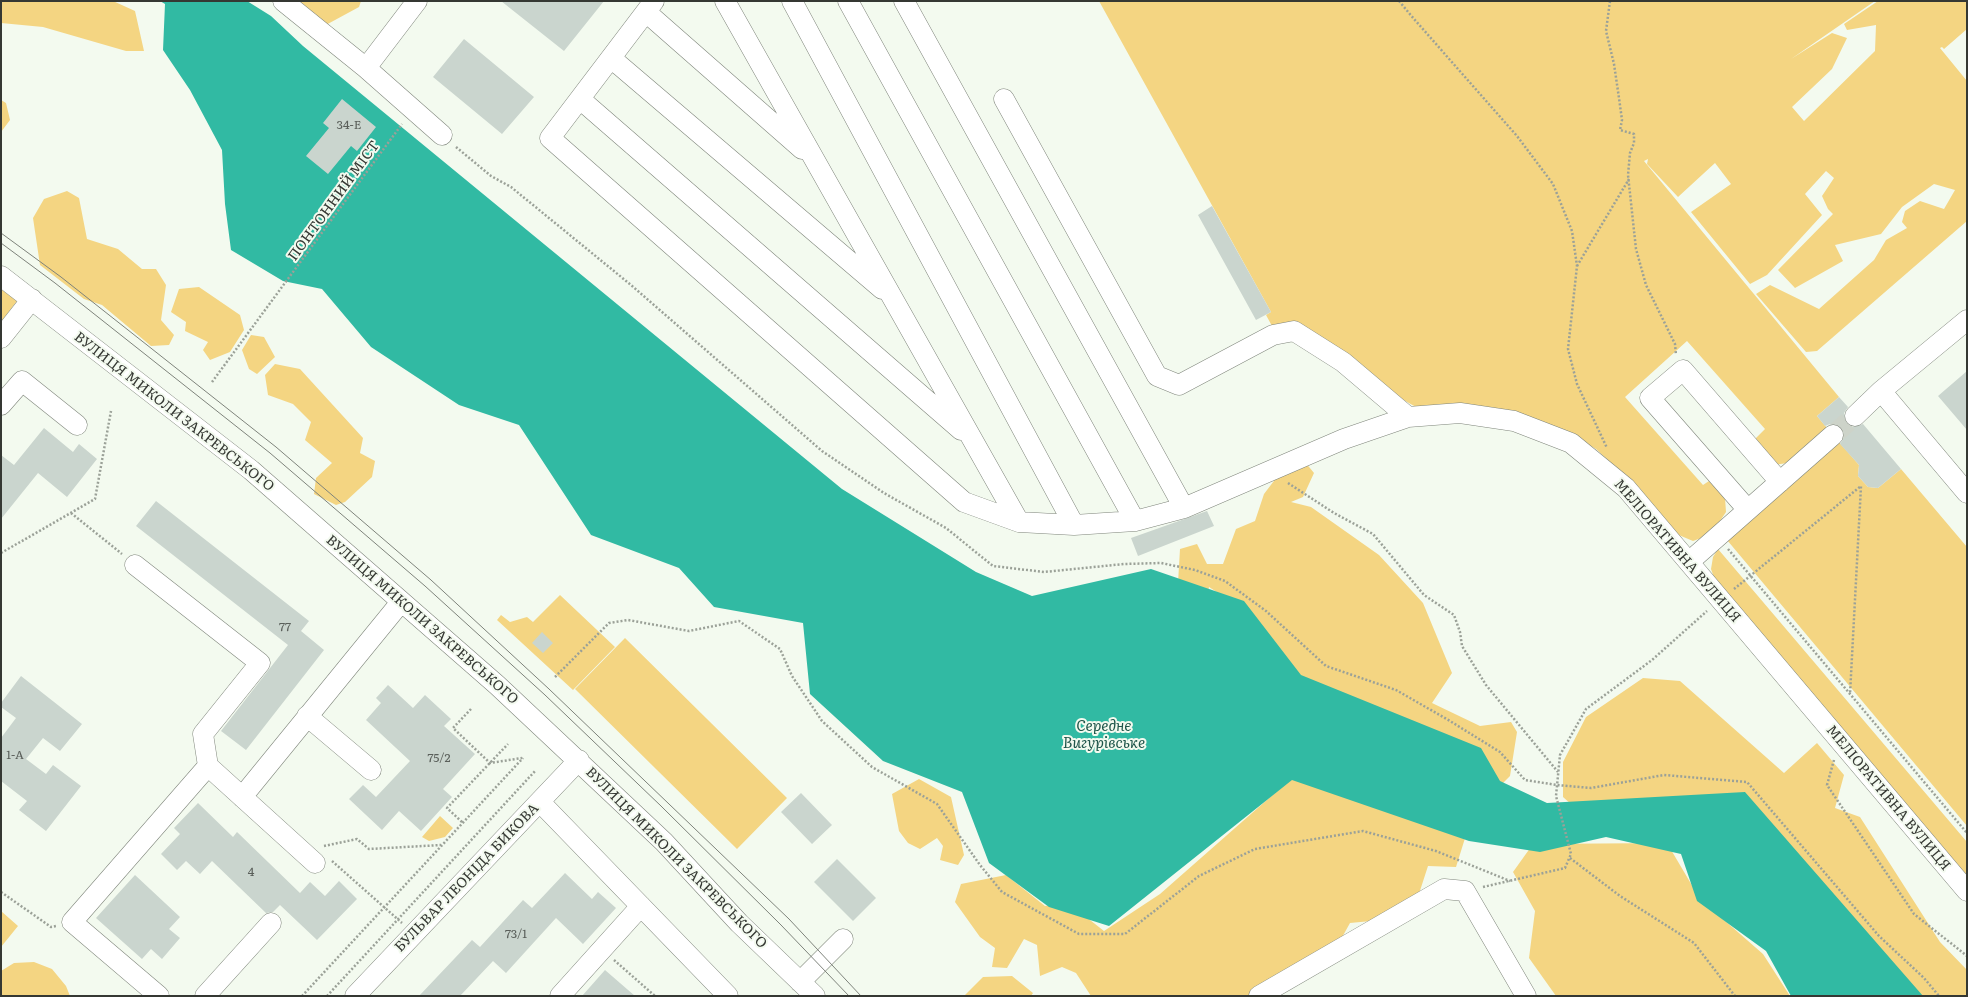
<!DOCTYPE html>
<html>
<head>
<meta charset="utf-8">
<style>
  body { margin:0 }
  #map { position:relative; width:1968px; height:997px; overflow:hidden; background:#f3faef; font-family:Literata,serif }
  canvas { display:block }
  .frame { position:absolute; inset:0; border:2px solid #353833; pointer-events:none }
</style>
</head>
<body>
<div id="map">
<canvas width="1968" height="997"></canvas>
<div class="frame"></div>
</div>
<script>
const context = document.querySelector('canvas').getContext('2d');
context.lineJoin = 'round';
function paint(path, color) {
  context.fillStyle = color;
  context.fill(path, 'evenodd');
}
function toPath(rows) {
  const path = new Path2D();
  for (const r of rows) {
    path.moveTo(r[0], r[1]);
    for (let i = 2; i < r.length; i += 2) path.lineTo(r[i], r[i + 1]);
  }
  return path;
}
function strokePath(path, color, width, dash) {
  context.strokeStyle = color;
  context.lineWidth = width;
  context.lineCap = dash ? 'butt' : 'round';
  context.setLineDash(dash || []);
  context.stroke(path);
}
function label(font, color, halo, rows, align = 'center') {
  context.font = font + ' Literata,serif';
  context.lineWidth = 4;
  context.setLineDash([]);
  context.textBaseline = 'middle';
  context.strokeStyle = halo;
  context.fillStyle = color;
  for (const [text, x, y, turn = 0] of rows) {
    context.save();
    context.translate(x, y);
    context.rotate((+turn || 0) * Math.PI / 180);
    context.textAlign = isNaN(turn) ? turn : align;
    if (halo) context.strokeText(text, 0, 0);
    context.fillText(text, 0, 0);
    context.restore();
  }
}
paint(toPath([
  [1,1,113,1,135,11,144,51,126,51,43,27,1,23],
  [298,1,361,1,359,7,324,26],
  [1099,1,1875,1,1791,59,1832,33,1847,38,1832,69,1792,107,1804,121,1875,51,1876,25,1847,30,1844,24,1878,1,1967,1,1967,29,1944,49,1942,47,1940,48,1967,81,1967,221,1817,351,1806,352,1756,294,1770,285,1819,309,1874,260,1886,240,1907,228,1902,222,1905,211,1920,201,1944,209,1955,190,1934,184,1902,207,1881,234,1835,245,1843,261,1795,288,1778,270,1833,214,1828,209,1822,196,1834,178,1826,171,1805,194,1822,215,1767,275,1750,284,1691,212,1731,184,1715,163,1678,197,1647,164,1648,159,1644,161,1839,397,1817,416,1827,428,1787,463,1774,465,1752,442,1765,429,1687,341,1625,397,1703,485,1709,481,1725,498,1726,512,1718,524,1704,537,1693,541,1674,533,1631,482,1596,449,1572,435,1416,407,1272,326,1266,315,1271,312],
  [1,100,6,103,10,120,1,132],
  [67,191,79,198,87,239,118,249,142,269,156,269,166,285,161,320,174,335,169,345,151,346,102,305,84,299,40,265,33,218,44,199],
  [199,287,240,315,244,330,230,352,210,360,203,350,208,342,185,331,186,322,171,312,179,289],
  [1,289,17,301,1,322],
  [251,335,264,337,275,357,257,374,249,369,242,350],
  [275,364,300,369,363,438,360,453,375,461,372,477,345,502,336,505,314,494,316,478,332,463,305,440,311,422,293,404,268,395,265,375],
  [1839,442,1859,465,1858,476,1868,487,1878,488,1901,469,1967,547,1967,826,1727,540],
  [1305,462,1314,473,1303,497,1291,502,1311,507,1379,555,1423,603,1452,673,1432,703,1480,726,1511,722,1517,732,1510,776,1497,789,1338,722,1229,600,1209,587,1205,609,1177,600,1180,549,1197,544,1207,564,1223,564,1236,529,1255,521,1264,494,1283,469],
  [1718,549,1967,842,1967,882,1715,580,1711,569,1713,557],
  [560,595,615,647,573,690,497,620,501,615,510,622,527,617,533,622],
  [625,638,787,798,737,849,575,689],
  [1643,678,1680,681,1784,773,1817,743,1844,775,1835,808,1860,817,1940,942,1967,970,1967,996,1895,996,1811,895,1572,805,1563,797,1563,762,1586,717],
  [1293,777,1466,835,1456,867,1428,866,1416,903,1392,919,1350,923,1335,950,1251,996,1091,996,1076,973,1062,967,1040,976,1037,945,1024,939,1007,968,992,967,995,948,980,937,955,902,961,884,1006,875,1045,906,1067,902,1104,931,1160,894],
  [919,779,951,797,964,855,958,865,940,860,943,846,937,838,920,849,908,843,899,831,892,794],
  [440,816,453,828,445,837,429,841,422,837],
  [1667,843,1700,899,1763,954,1790,996,1556,996,1529,958,1535,911,1513,872,1533,844],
  [1,911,18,926,1,947],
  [34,962,52,969,66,986,70,996,1,996,1,971,14,963],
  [1012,976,1033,993,1031,996,964,996,983,977]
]), '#f4d582');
paint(toPath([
  [160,1,247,1,271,16,303,46,842,489,976,572,1032,596,1151,569,1244,601,1301,675,1481,748,1500,781,1547,803,1745,792,1923,996,1791,996,1766,951,1697,901,1681,854,1606,837,1540,852,1469,841,1292,780,1109,926,1049,907,989,863,962,792,883,761,810,694,803,623,714,607,679,568,591,535,519,425,459,405,371,347,322,289,283,281,231,250,225,204,222,150,190,90,163,50,165,4]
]), '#31baa3');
paint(toPath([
  [501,1,604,1,564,51],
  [464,39,534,97,502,134,433,77],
  [342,99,376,127,357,151,351,146,328,174,306,156,329,128,323,123],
  [1212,206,1271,312,1256,320,1198,215],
  [1967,371,1967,430,1938,396],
  [1839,397,1848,407,1844,413,1846,424,1852,427,1863,424,1901,469,1878,488,1868,487,1858,476,1859,465,1840,444,1844,438,1842,428,1836,424,1830,424,1825,426,1817,416],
  [44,428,73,452,79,444,97,459,67,497,38,473,1,519,1,455,14,465],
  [156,501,309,621,301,631,324,650,246,750,221,731,288,645,136,526],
  [1207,511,1214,526,1138,556,1131,538],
  [542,632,553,643,543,653,532,643],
  [21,676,82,724,60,751,43,738,26,759,46,774,53,765,81,786,46,831,19,810,27,801,1,781,1,738,16,718,1,707,1,703],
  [388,685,413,708,425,695,451,719,444,726,475,754,443,789,452,797,421,831,399,811,382,830,349,799,363,785,376,797,410,761,366,720,381,703,376,698],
  [801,793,832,825,812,844,781,812],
  [198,803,233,837,237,832,300,893,310,882,325,896,339,881,357,899,317,940,280,905,273,912,266,913,212,861,200,874,186,861,177,870,161,854,180,834,174,828],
  [837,859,876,898,853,921,814,882],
  [565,873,592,899,598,892,616,908,583,944,556,918,506,973,493,961,460,996,419,996,472,940,480,947,523,900,532,908],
  [135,875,180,917,169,929,180,938,162,959,151,949,142,959,96,918],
  [605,970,635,996,582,996]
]), '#cad5ce');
strokePath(toPath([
  [1833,435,1855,416]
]), '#cdd3c9', 20, [20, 10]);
const minor = toPath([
  [283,1,366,68,442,135],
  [654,1,550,138,964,502,1019,522,1074,525,1135,521,1184,508,1344,439,1408,417,1460,413,1514,421,1571,443,1626,488,1967,891],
  [725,1,1019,522],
  [792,1,1074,525],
  [848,1,1135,521],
  [904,1,1184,508],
  [646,12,802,149],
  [611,58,882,289],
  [366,68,417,1],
  [580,99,961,430],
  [1004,99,1157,376,1179,385,1273,335,1294,331,1343,362,1408,417],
  [1,276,251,470,497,685,664,842,739,923,815,996],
  [1,338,32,299],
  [1881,391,1967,320],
  [1,405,22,381,77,425],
  [1855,416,1881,391,1967,493],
  [1748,510,1650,398,1683,370,1780,482],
  [1690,561,1833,435],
  [135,565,260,663,203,734,208,766,315,863],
  [307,716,371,770],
  [242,797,401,602],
  [540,802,728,996],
  [800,982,843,939],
  [159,996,72,922,208,766],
  [205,996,271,923],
  [355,996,579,760],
  [560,996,641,906],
  [1259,996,1444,889,1465,891,1526,996]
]);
strokePath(minor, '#7f857b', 21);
strokePath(toPath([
  [1399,1,1414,19,1517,136,1553,184,1572,231,1577,266,1568,349,1577,384,1607,448],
  [1610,1,1606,31,1614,64,1619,98,1622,120,1620,130,1634,134,1634,143,1630,153,1628,175,1636,249,1646,285,1675,344,1676,355],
  [456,147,491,176,511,187,631,285,822,451,884,493,946,528,993,566,1044,572,1124,564,1161,563,1195,570,1225,581,1266,611,1326,666,1396,690,1450,721,1500,752,1525,780,1557,785,1591,788,1664,775,1747,782,1879,936,1924,978,1939,996],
  [1577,266,1629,179],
  [212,382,402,124],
  [1288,483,1334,513,1373,534,1424,595,1454,615,1460,632,1462,646,1486,685,1558,772],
  [71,513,122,554],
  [1728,549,1967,833],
  [1,553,95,499,111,411],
  [1734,589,1861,486,1850,694],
  [555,677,609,623,628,620,689,631,739,621,780,649,792,676,822,721,872,767,937,804,980,865,1002,892,1079,934,1125,934,1199,876,1255,849,1363,831,1436,851,1510,881],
  [471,709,453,728,490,763,522,758],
  [1834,760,1827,785,1914,914,1967,956],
  [462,822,447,808,508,744],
  [324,846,357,839,369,849,441,845],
  [1570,858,1620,896,1694,943,1735,996],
  [332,861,402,923],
  [1483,887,1565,868,1571,854,1556,796,1560,755,1586,709,1652,660,1707,611],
  [1,892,51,927,56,926],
  [614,960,655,996],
  [302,996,523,758],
  [327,996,536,770]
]), '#9ba198', 2.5, [2, 2]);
strokePath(minor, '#fff', 20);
strokePath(toPath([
  [1,233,61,277,276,447,431,580,549,689,789,919,861,996],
  [1,243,55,283,270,453,425,586,545,695,661,806,781,925,849,996]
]), '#7e837b', 1);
label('12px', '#5a5f5a', null, [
  ["34-Е",349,125],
  ["77",285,627],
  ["1-А",15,755],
  ["75/2",439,758],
  ["4",251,872],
  ["73/1",516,934]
]);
label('14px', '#353833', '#f3faef', [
  ["ПОНТОННИЙ МІСТ",334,201,-54],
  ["ВУЛИЦЯ МИКОЛИ ЗАКРЕВСЬКОГО",174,412,38],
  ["МЕЛІОРАТИВНА ВУЛИЦЯ",1677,551,49],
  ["ВУЛИЦЯ МИКОЛИ ЗАКРЕВСЬКОГО",422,620,41],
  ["МЕЛІОРАТИВНА ВУЛИЦЯ",1888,798,50],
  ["ВУЛИЦЯ МИКОЛИ ЗАКРЕВСЬКОГО",676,858,45],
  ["БУЛЬВАР ЛЕОНІДА БИКОВА",467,878,-46]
]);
label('italic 15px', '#1e554a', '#f3faef', [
  ["Середнє",1104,727],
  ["Вигурівське",1104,744]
]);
</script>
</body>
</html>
